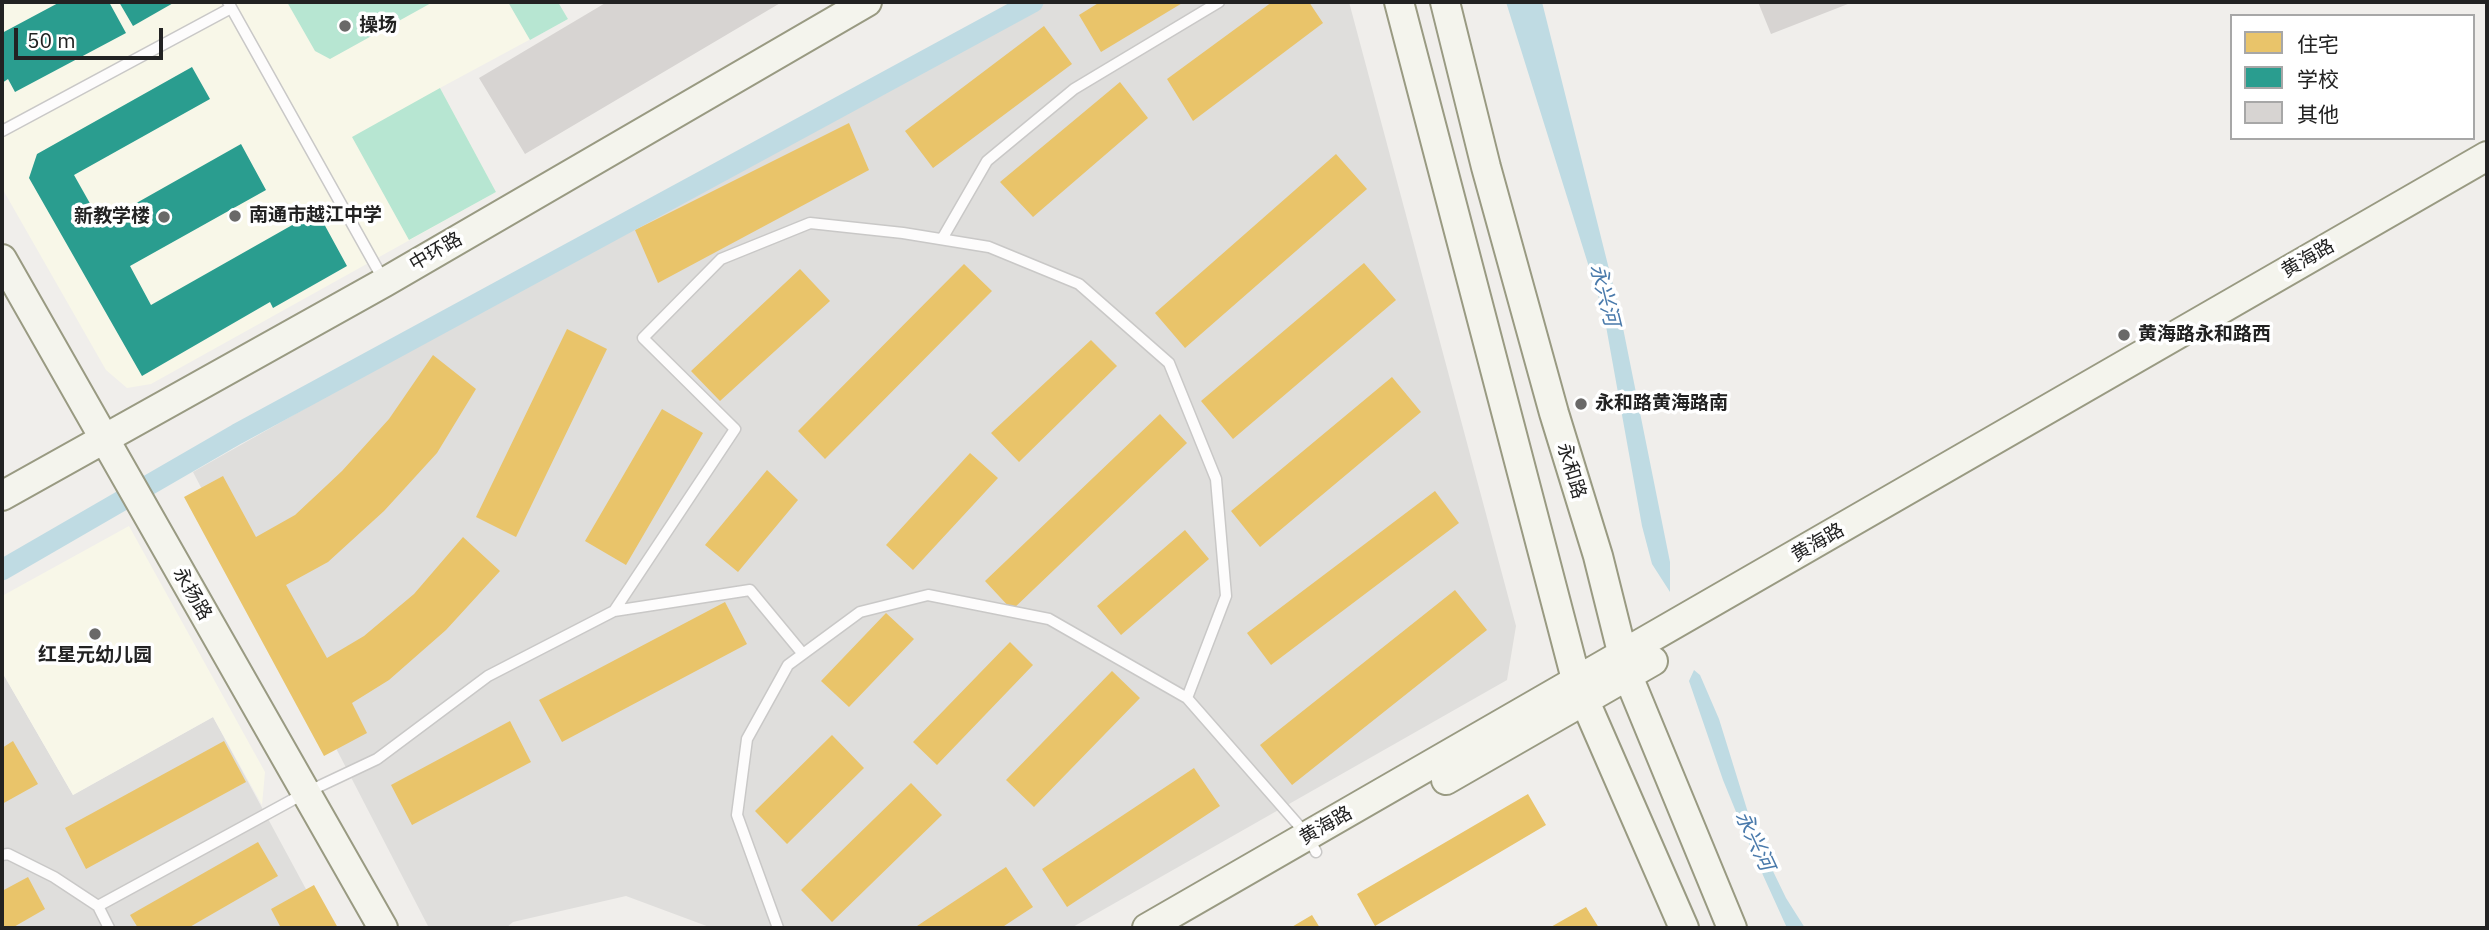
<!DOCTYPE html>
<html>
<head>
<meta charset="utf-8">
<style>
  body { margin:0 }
  #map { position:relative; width:2489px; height:930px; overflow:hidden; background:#f0eeeb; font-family:"IBM Plex Sans","Noto Sans SC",sans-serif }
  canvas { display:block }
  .frame { position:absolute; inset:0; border:4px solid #222; pointer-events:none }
  .legend { position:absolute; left:2230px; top:14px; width:245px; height:126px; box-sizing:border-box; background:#fff; border:2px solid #a7a7a7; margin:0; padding:9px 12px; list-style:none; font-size:21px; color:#222 }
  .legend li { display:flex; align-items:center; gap:14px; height:35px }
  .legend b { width:35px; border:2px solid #a7a7a7 }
  .scale { position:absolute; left:14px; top:28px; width:149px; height:32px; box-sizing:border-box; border:4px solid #222; border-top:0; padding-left:9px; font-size:21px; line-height:24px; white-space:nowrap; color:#222; -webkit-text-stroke:5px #fff; paint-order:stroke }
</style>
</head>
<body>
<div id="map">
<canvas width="2489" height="930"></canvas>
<div class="frame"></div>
<ul class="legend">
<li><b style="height:19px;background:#e9c46a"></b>住宅</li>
<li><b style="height:19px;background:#2a9d8f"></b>学校</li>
<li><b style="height:19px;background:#d7d4d2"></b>其他</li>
</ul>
<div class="scale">50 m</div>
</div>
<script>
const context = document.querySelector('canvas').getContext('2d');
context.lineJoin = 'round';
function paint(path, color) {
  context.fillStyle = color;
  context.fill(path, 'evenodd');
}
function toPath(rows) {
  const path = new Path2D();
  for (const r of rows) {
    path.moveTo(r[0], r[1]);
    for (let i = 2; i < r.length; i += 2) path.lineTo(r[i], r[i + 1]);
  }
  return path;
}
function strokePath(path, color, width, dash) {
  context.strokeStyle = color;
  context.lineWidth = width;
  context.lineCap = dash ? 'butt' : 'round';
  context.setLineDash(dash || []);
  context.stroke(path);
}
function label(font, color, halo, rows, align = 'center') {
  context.font = font + ' "IBM Plex Sans","Noto Sans SC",sans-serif';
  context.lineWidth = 7;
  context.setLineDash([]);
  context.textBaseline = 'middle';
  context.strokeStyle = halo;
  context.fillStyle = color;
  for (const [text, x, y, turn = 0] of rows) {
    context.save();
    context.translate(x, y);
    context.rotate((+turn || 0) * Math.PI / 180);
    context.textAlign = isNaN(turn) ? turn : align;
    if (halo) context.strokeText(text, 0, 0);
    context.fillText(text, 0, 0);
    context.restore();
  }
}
paint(toPath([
  [1022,2,1349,2,1516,626,1507,680,1071,928,712,928,626,896,513,922,506,928,429,928,193,472],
  [2,672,73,795,213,717,327,928,2,928]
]), '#dfdedc');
paint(toPath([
  [2,2,558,2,568,19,440,88,496,192,151,384,127,388,106,370,2,188],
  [129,526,265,772,262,805,213,717,73,795,2,672,2,596]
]), '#f8f7e8');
paint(toPath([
  [287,2,433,2,330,59,315,51],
  [508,2,558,2,568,19,530,40],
  [440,88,496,192,409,240,352,137]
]), '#b7e6d2');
paint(toPath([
  [1506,2,1542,2,1620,313,1670,562,1670,592,1652,564,1642,526,1604,315],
  [1694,670,1700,675,1719,719,1754,832,1786,898,1805,928,1787,928,1752,851,1723,780,1689,681]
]), '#bfdbe3');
paint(toPath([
  [1100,2,1184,2,1101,52,1079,15],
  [1272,2,1309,2,1323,23,1193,121,1167,79],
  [1044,26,1072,64,933,168,905,131],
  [1120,82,1148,118,1033,217,1000,182],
  [849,123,869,170,658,283,635,230],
  [1336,154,1367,189,1185,348,1155,313],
  [1364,263,1396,300,1233,439,1201,401],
  [964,264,992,291,825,459,798,431],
  [800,269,830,301,720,401,691,371],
  [567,329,607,349,516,537,476,517],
  [1091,340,1117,366,1019,462,991,433],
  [433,355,476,389,437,453,384,511,328,562,286,585,327,658,364,636,414,594,463,537,500,571,446,630,389,680,352,703,367,733,324,756,184,497,223,476,256,537,295,515,342,471,389,419],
  [1392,377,1421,412,1260,547,1231,511],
  [662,409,703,433,626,565,585,541],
  [1160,414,1187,443,1012,610,985,581],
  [970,453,998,478,913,570,886,545],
  [767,470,798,500,738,572,705,545],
  [1435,491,1459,523,1271,665,1247,633],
  [1185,530,1209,559,1121,635,1097,606],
  [1455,590,1487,630,1292,785,1260,745],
  [725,602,747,644,562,742,539,700],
  [886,613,914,639,849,707,821,681],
  [1010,642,1033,665,937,765,913,742],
  [1112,671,1140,698,1034,807,1006,780],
  [510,721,531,762,412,825,391,785],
  [832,735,864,768,787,844,755,811],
  [13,741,38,784,2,804,2,748],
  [224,741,246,782,86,869,65,828],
  [1194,768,1220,806,1067,907,1042,869],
  [911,783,942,815,832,922,801,890],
  [1528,794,1546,825,1375,926,1357,894],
  [258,842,278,876,188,928,138,928,130,915],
  [1006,867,1033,907,1001,928,914,928],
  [28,877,45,909,12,928,2,928,2,891],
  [314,885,338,928,281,928,271,909],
  [1586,907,1599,928,1549,928],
  [1312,915,1320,928,1290,928]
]), '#e9c46a');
paint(toPath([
  [60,2,109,2,126,33,15,92,8,79,2,83,2,33],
  [119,2,175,2,133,26],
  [192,67,210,99,74,175,101,223,241,144,266,190,130,266,151,305,317,211,347,266,273,308,270,302,142,376,29,178,37,154]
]), '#2a9d8f');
strokePath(toPath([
  [2,570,237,434,1033,2]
]), '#bfdbe3', 21);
paint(toPath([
  [607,2,782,2,525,154,479,78],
  [1758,2,1853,2,1771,34]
]), '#d7d4d2');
const lane = toPath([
  [228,2,383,279],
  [2,131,231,8],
  [942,239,987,161,1074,89,1219,2],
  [614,611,750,590,803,654],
  [2,855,8,854,54,877,98,906,109,928],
  [98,906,305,793,377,759,488,676,614,611,735,429,643,338,721,259,810,223,903,233,989,247,1079,284,1169,363,1216,479,1226,596,1187,698],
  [778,928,737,815,747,739,788,665,860,612,928,595,1049,619,1187,698,1308,836,1316,852]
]);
const secondary = toPath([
  [1399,2,1577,683,1684,928],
  [1445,2,1486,167,1554,413,1598,556,1628,676,1732,928],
  [2,259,383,928],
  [2,496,385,282,867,2],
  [1446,780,1653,661],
  [1147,928,2487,156]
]);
strokePath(lane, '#c9c8c7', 13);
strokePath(secondary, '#999a82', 32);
strokePath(lane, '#fdfcfc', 10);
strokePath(secondary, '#f4f4ed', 28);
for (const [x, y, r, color] of [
  [345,26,7,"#6a6968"],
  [235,216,7,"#6a6968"],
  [164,217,7,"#6a6968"],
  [2124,335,7,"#6a6968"],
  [1581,404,7,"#6a6968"],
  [95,634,7,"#6a6968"]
]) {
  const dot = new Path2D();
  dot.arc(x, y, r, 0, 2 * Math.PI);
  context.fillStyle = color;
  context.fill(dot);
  strokePath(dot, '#fff', 2.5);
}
label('bold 19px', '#222', '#fff', [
  ["操场",359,26],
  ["南通市越江中学",249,216],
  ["新教学楼",150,217,"right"],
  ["黄海路永和路西",2138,335],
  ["永和路黄海路南",1595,404],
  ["红星元幼儿园",95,656,"center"]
], 'left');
label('19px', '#222', '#fff', [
  ["中环路",436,252,-30],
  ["黄海路",2308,259,-30],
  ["永和路",1571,471,73],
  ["黄海路",1818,543,-30],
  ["永扬路",192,594,60],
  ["黄海路",1326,826,-30]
]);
label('italic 21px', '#4a7aab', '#fff', [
  ["永兴河",1604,295,76],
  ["永兴河",1754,841,65]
]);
</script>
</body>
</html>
